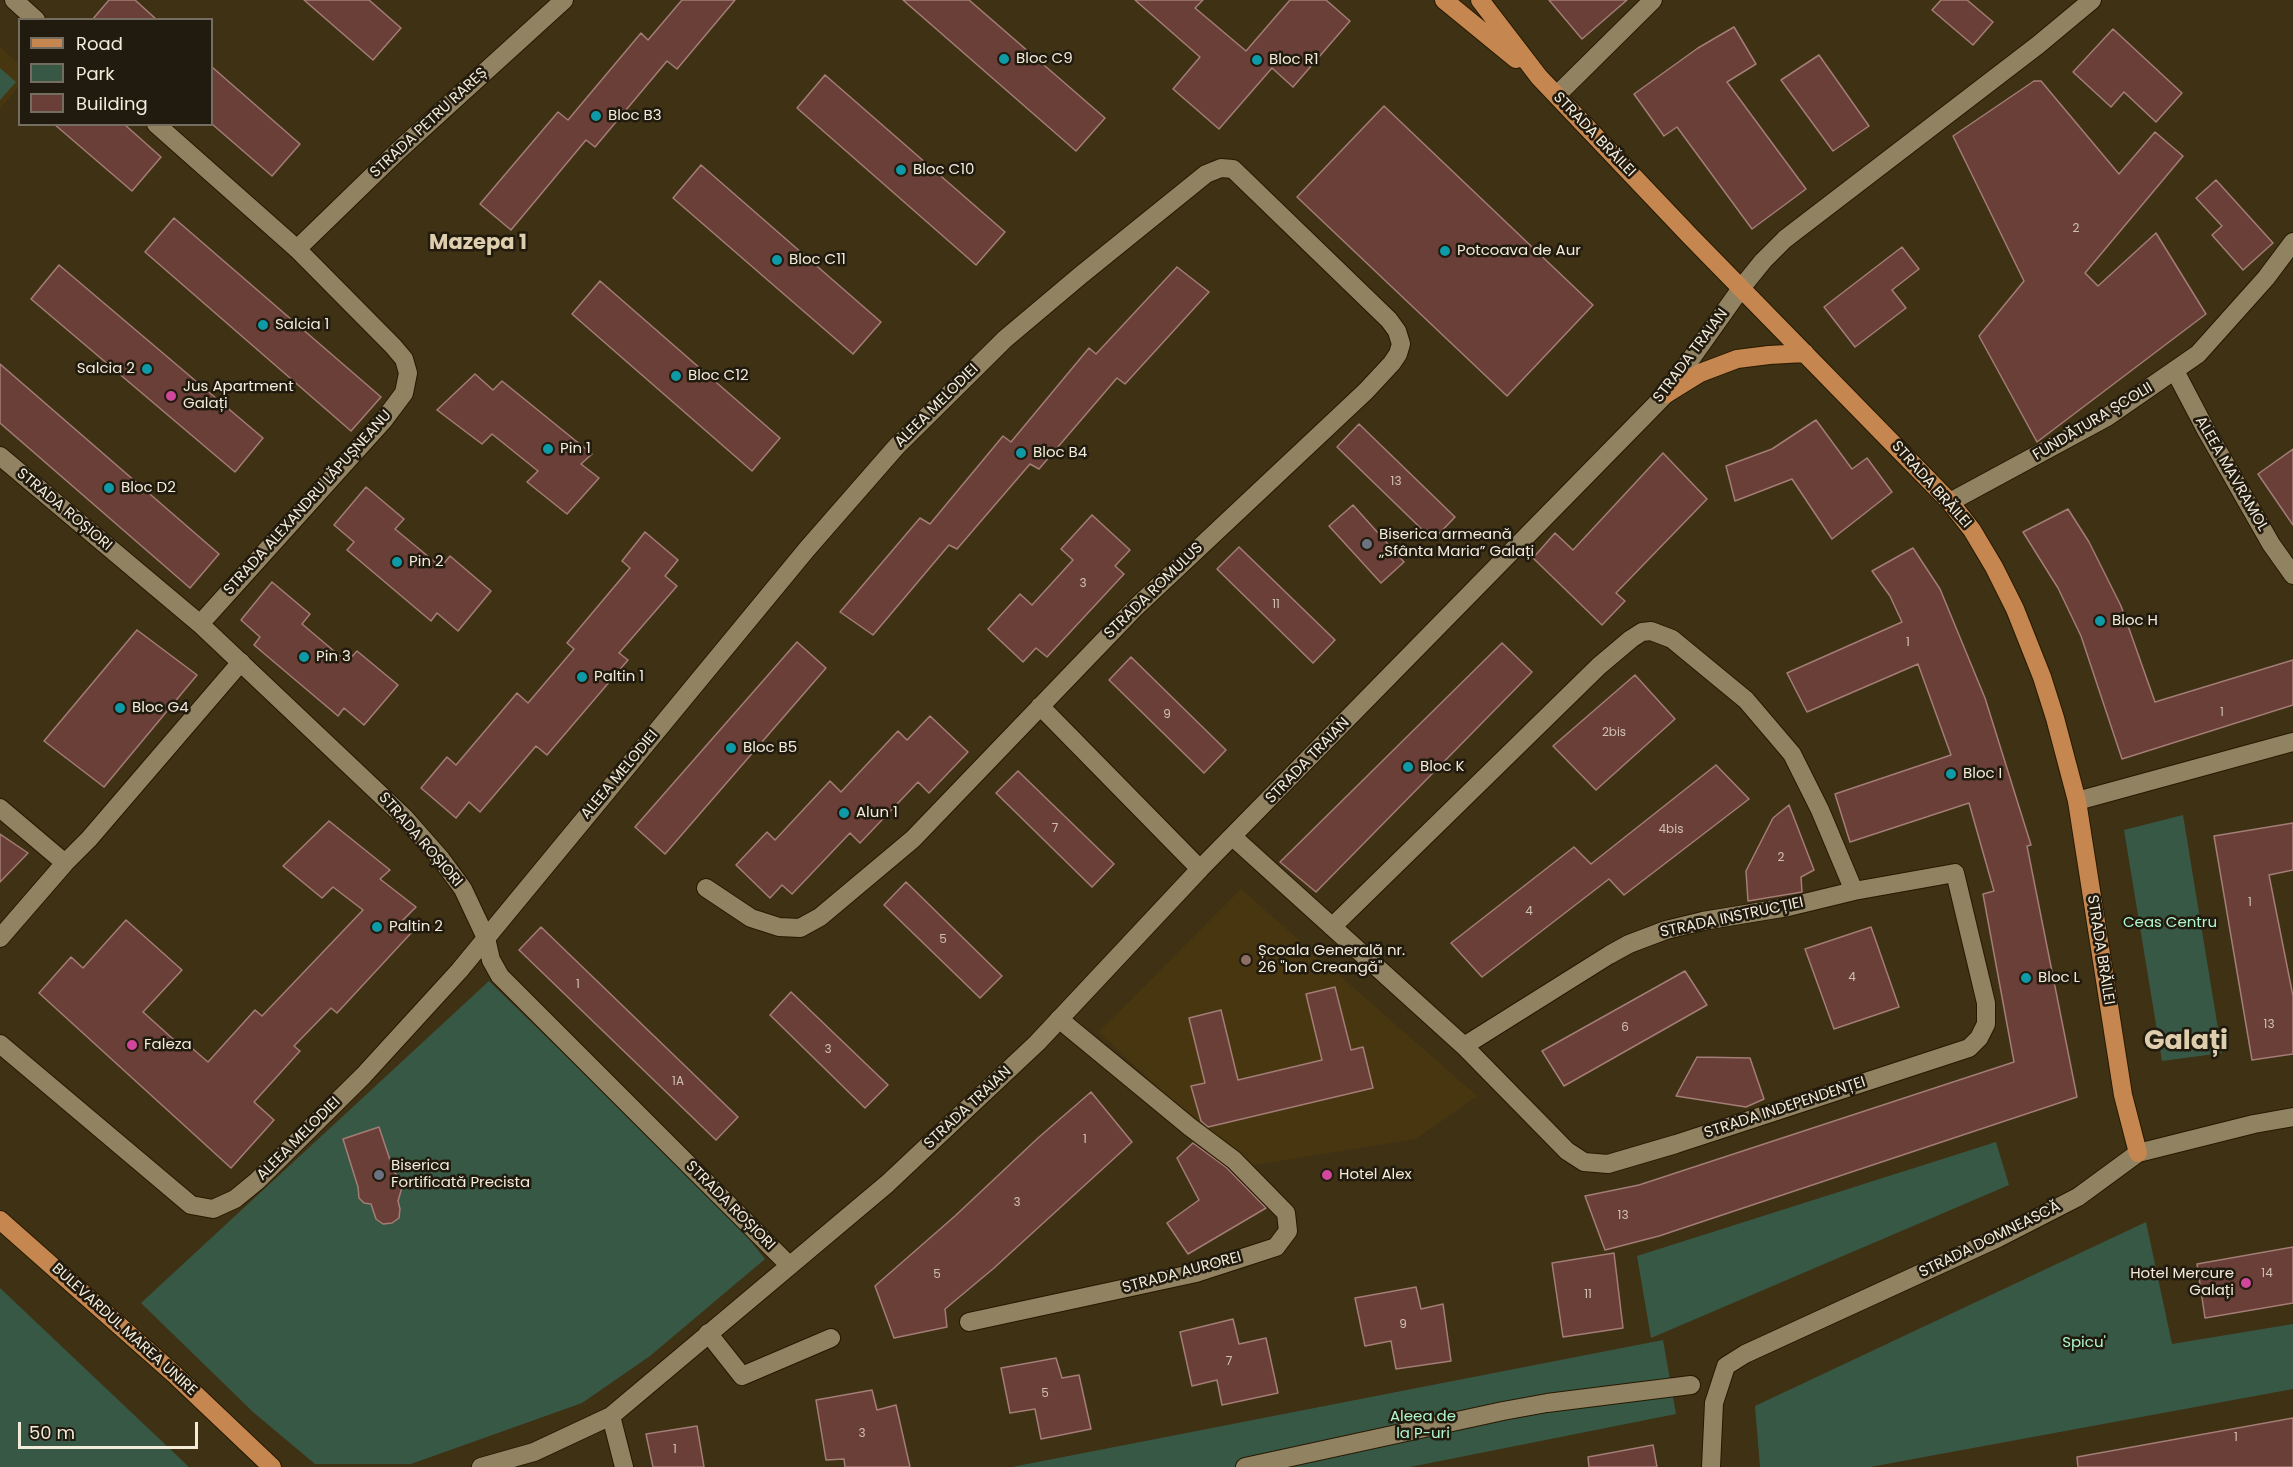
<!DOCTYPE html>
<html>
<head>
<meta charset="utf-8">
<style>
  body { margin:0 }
  #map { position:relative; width:2293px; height:1467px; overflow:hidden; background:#3f3114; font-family:Poppins,sans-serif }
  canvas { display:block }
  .legend { position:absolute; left:18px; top:18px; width:195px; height:108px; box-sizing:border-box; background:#211a0e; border:2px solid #756e60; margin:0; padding:8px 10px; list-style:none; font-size:18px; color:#f3ebda }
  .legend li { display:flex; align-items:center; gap:12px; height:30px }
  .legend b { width:30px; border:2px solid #756e60 }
  .scale { position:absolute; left:18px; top:1422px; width:180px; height:27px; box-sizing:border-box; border:3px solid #f3ebda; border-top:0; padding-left:8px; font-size:18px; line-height:21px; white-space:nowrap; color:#f3ebda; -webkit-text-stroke:4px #211a0e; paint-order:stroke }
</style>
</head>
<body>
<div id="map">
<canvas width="2293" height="1467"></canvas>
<ul class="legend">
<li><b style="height:8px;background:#c5874f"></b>Road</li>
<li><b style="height:16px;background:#385846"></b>Park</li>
<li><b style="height:16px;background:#693f37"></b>Building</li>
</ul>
<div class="scale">50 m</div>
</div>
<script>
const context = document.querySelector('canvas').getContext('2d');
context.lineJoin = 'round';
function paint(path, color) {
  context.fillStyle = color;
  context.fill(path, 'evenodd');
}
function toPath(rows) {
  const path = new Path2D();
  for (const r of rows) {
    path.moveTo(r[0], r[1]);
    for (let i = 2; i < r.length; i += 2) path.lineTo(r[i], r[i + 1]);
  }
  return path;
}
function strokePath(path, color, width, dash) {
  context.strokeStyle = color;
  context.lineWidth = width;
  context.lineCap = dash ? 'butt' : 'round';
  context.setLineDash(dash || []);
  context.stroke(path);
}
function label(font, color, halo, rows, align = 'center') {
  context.font = font + ' Poppins,sans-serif';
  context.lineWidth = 5;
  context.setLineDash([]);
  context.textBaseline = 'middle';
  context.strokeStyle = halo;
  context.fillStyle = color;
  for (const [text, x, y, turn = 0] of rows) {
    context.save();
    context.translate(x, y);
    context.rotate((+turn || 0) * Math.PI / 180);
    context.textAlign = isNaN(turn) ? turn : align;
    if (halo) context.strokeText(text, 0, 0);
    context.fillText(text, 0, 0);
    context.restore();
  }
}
paint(toPath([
  [0,47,20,64,19,86,0,109],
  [1241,889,1477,1096,1416,1139,1243,1167,1234,1160,1099,1032]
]), '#473610');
paint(toPath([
  [0,68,16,82,0,100],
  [2183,815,2222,1053,2162,1061,2124,830],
  [489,981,728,1213,765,1259,650,1356,582,1403,411,1464,315,1464,253,1412,141,1303],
  [1996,1142,2009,1185,1651,1338,1637,1256],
  [2146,1222,2172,1344,2293,1324,2293,1389,1870,1467,1760,1467,1755,1406],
  [0,1288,189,1467,0,1467],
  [1663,1340,1676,1414,1410,1467,1012,1467]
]), '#385846');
const building = toPath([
  [109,0,135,0,157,20,92,20,109,0],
  [304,0,369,0,401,28,373,60,304,0],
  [682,0,735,0,677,69,667,61,595,147,586,140,511,230,480,204,558,112,568,120,641,33,648,40,682,0],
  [903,0,969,0,1105,118,1076,151,903,0],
  [1135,0,1203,0,1195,8,1246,51,1290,0,1326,0,1350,21,1293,87,1272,68,1219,129,1173,89,1200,57,1135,0],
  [1549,0,1627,0,1582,39,1549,0],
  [1941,0,1967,0,1993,22,1973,45,1932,10,1941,0],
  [1734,27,1756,64,1727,82,1806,189,1752,229,1677,127,1664,136,1634,94,1698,48,1734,27],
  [2113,29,2182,93,2156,122,2124,92,2111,107,2073,72,2113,29],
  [1819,55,1869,126,1833,151,1781,80,1819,55],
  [212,67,300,144,272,176,212,124,212,67],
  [825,75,1005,232,976,265,797,108,825,75],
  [2034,81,2041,81,2119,174,2155,132,2183,156,2085,273,2098,286,2156,233,2206,314,2037,442,1979,336,2024,281,1953,136,2034,81],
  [1384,106,1593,305,1507,396,1297,197,1384,106],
  [54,124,124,124,161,157,132,191,54,124],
  [701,165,881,322,853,354,673,198,701,165],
  [2216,180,2273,243,2243,270,2212,235,2222,226,2196,198,2216,180],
  [174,218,381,397,351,431,145,252,174,218],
  [1902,247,1919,269,1892,290,1906,308,1855,347,1824,307,1902,247],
  [59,265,263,438,235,472,31,299,59,265],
  [1177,267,1209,292,1125,384,1117,378,1039,469,1030,464,957,549,949,545,873,635,840,612,920,518,930,524,1003,436,1011,442,1089,348,1096,354,1177,267],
  [600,281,780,438,752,471,572,314,600,281],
  [0,364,219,554,190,588,0,423,0,364],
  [475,374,493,390,502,381,592,454,581,464,599,478,567,514,527,482,538,471,492,434,482,444,437,410,475,374],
  [1816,420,1852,469,1867,458,1892,492,1832,539,1792,479,1735,501,1726,466,1772,449,1816,420],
  [1359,424,1455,517,1433,540,1337,447,1359,424],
  [2293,449,2293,525,2258,474,2293,449],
  [1663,453,1707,499,1616,593,1625,601,1602,625,1533,558,1555,533,1573,550,1663,453],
  [366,487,404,519,395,529,441,567,450,556,491,591,458,631,437,613,431,621,347,550,354,542,334,525,366,487],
  [1353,505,1404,562,1381,583,1329,526,1353,505],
  [2068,509,2089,542,2121,606,2155,702,2293,660,2293,705,2122,759,2081,636,2058,588,2023,532,2068,509],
  [1092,515,1130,550,1115,566,1124,574,1047,657,1036,648,1023,662,988,629,1020,594,1032,605,1073,560,1061,549,1092,515],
  [645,532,678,560,665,576,677,586,619,653,628,660,547,755,536,746,480,812,469,802,456,818,421,788,447,757,456,765,517,693,528,703,574,649,567,643,630,568,622,561,645,532],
  [1239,547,1335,640,1313,663,1217,569,1239,547],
  [1913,548,1940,589,1985,698,2031,845,2027,846,2077,1097,1659,1236,1605,1250,1585,1196,1639,1185,2014,1062,1983,894,1994,891,1969,803,1850,842,1835,794,1951,755,1918,664,1807,712,1787,673,1902,622,1890,596,1872,571,1913,548],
  [272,582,310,614,302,624,347,662,357,651,398,685,364,725,344,708,338,716,254,645,260,637,241,620,272,582],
  [137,630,197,675,104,787,44,741,137,630],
  [797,642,826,668,665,854,635,827,797,642],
  [1502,643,1532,672,1316,892,1280,862,1502,643],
  [1131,657,1226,750,1204,773,1109,680,1131,657],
  [1635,675,1675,719,1596,790,1553,746,1635,675],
  [930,716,968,752,929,793,918,782,860,843,850,833,792,894,782,885,770,898,736,865,767,832,775,840,830,781,841,792,898,731,907,740,930,716],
  [1716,765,1749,799,1624,895,1609,879,1482,977,1451,943,1574,847,1591,864,1716,765],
  [1018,771,1114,864,1092,887,996,793,1018,771],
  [1789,805,1814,870,1801,877,1802,892,1748,901,1746,871,1773,818,1789,805],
  [329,821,390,870,380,879,416,907,401,922,412,932,337,1013,331,1008,294,1046,300,1051,254,1102,274,1120,231,1168,39,993,71,957,83,968,126,920,182,970,143,1012,182,1047,186,1043,208,1062,255,1010,262,1016,363,910,333,887,322,898,283,866,329,821],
  [2293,823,2293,870,2269,875,2293,996,2293,1054,2252,1060,2214,836,2293,823],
  [0,834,28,853,0,882,0,834],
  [906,882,1002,976,980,998,884,905,906,882],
  [541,927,738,1117,716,1140,519,950,541,927],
  [1871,927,1899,1007,1834,1029,1805,949,1871,927],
  [1685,971,1707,1005,1564,1086,1542,1051,1685,971],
  [1335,987,1351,1050,1363,1047,1373,1088,1208,1127,1201,1121,1191,1086,1205,1083,1189,1018,1221,1010,1238,1080,1322,1060,1306,994,1335,987],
  [791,992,888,1085,865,1108,770,1015,791,992],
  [1697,1057,1750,1058,1764,1099,1746,1107,1676,1096,1697,1057],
  [1091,1092,1132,1142,994,1268,945,1309,947,1327,894,1338,875,1286,955,1216,1038,1138,1091,1092],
  [379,1127,394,1172,400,1178,403,1184,398,1201,400,1209,399,1218,392,1223,383,1224,376,1219,371,1204,364,1203,359,1198,358,1187,343,1139,379,1127],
  [1193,1143,1227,1168,1266,1208,1188,1254,1167,1223,1199,1200,1177,1158,1193,1143],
  [2293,1247,2293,1303,2205,1318,2197,1264,2293,1247],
  [1614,1253,1623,1328,1563,1337,1552,1263,1614,1253],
  [1416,1287,1421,1309,1443,1304,1451,1361,1396,1369,1391,1341,1365,1346,1355,1298,1416,1287],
  [1233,1319,1239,1344,1266,1338,1278,1393,1222,1405,1217,1380,1192,1386,1180,1332,1233,1319],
  [1056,1358,1062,1378,1079,1375,1091,1429,1041,1439,1035,1409,1010,1413,1001,1368,1056,1358],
  [872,1390,877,1410,896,1405,910,1467,845,1467,844,1459,826,1460,816,1400,872,1390],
  [2293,1418,2293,1467,2078,1467,2077,1457,2293,1418],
  [697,1426,704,1467,653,1467,646,1434,697,1426],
  [1653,1445,1657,1467,1589,1467,1588,1457,1653,1445]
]);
paint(building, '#693f37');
strokePath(building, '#a37d76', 1.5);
const street = toPath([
  [297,249,398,151,564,0],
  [2175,371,2206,430,2271,544,2293,575],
  [1950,502,2107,417,2198,354,2266,278,2293,242],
  [1040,706,1200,869],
  [0,808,65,863],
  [1233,837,1464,1046,1567,1151,1584,1162,1608,1164,1676,1144,1969,1048,1979,1038,1986,1024,1986,1003,1955,873,1854,891,1788,907,1703,921,1666,930,1629,944,1609,955,1464,1046],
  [1332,927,1599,666,1631,639,1642,632,1651,631,1672,639,1746,700,1792,754,1820,810,1854,891],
  [0,938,65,863,89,839,241,662],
  [0,1044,191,1205,213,1209,235,1199,257,1181,363,1076,459,971,807,549,897,446,1005,339,1081,275,1206,174,1221,168,1233,169,1389,320,1397,331,1401,344,1398,354,1392,363,1366,391,1134,609,913,839,820,917,800,928,779,927,751,918,706,888],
  [969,1322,1196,1273,1276,1247,1288,1231,1286,1213,1234,1160,1190,1127,1059,1019],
  [708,1333,742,1376,831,1338],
  [1245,1467,1503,1411,1547,1403,1691,1385]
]);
const secondary = toPath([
  [14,0,36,20],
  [1557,95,1653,0],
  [156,124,297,249,393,346,404,359,408,373,404,393,383,421,200,624],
  [0,456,200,624,404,817,441,859,463,889,486,938,491,960,500,976,790,1266],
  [2077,801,2293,742],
  [611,1416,624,1467],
  [481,1467,534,1452,611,1416,887,1184,1037,1043,1200,869,1666,394,1742,287,1763,261,1785,239,2038,45,2092,0],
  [1711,1467,1714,1403,1726,1366,1745,1354,1998,1238,2078,1197,2138,1153,2254,1124,2293,1117]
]);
const primary = toPath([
  [1444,0,1516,59],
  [1480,0,1539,77,1690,236,1950,502,1972,530,1994,567,2015,609,2042,677,2055,718,2077,801,2123,1095,2138,1153],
  [1666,394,1700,373,1737,359,1769,355,1805,353],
  [0,1220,174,1374,272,1467]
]);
strokePath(street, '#261900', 20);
strokePath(secondary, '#261900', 20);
strokePath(primary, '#261900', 20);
strokePath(street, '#918262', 18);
strokePath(secondary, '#918262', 18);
strokePath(primary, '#c5874f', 18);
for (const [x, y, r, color] of [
  [1004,59,6,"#0f9aa8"],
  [1257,60,6,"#0f9aa8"],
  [596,116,6,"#0f9aa8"],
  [901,170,6,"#0f9aa8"],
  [1445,251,6,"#0f9aa8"],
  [777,260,6,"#0f9aa8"],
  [263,325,6,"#0f9aa8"],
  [147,369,6,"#0f9aa8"],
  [676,376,6,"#0f9aa8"],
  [171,396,6,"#d1479c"],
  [548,449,6,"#0f9aa8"],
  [1021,453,6,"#0f9aa8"],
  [109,488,6,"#0f9aa8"],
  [1367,544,6,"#6b7280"],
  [397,562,6,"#0f9aa8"],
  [2100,621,6,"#0f9aa8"],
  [304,657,6,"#0f9aa8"],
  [582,677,6,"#0f9aa8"],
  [120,708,6,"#0f9aa8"],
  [731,748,6,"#0f9aa8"],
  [1408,767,6,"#0f9aa8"],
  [1951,774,6,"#0f9aa8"],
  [844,813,6,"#0f9aa8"],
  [377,927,6,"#0f9aa8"],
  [1246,960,6,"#8d6e63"],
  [2026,978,6,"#0f9aa8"],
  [132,1045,6,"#d1479c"],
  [379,1175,6,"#6b7280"],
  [1327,1175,6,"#d1479c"],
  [2246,1283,6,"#d1479c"]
]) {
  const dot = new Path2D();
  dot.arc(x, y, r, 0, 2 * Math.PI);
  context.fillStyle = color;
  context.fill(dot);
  strokePath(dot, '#211a0e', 2);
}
label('12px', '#d0c0b1', null, [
  ["2",2076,229],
  ["13",1396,482],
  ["3",1083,584],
  ["11",1276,605],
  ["1",1908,643],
  ["1",2222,713],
  ["9",1167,715],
  ["2bis",1614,733],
  ["7",1055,829],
  ["4bis",1671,830],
  ["2",1781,858],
  ["1",2250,903],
  ["4",1529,912],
  ["5",943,940],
  ["4",1852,978],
  ["1",578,985],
  ["13",2269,1025],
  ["6",1625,1028],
  ["3",828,1050],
  ["1A",678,1082],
  ["1",1085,1140],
  ["3",1017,1203],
  ["13",1623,1216],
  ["14",2267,1274],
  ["5",937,1275],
  ["11",1588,1295],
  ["9",1403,1325],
  ["7",1229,1362],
  ["5",1045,1394],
  ["3",862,1434],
  ["1",2236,1438],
  ["1",675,1450]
]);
label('15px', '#f3ebda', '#211a0e', [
  ["Bloc C9",1016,59],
  ["Bloc R1",1269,60],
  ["Bloc B3",608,116],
  ["Bloc C10",913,170],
  ["Potcoava de Aur",1457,251],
  ["Bloc C11",789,260],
  ["Salcia 1",275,325],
  ["Salcia 2",135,369,"right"],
  ["Bloc C12",688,376],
  ["Jus Apartment",183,387],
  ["Galați",183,404],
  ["Pin 1",560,449],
  ["Bloc B4",1033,453],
  ["Bloc D2",121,488],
  ["Biserica armeană",1379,535],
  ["„Sfânta Maria” Galați",1379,552],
  ["Pin 2",409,562],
  ["Bloc H",2112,621],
  ["Pin 3",316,657],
  ["Paltin 1",594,677],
  ["Bloc G4",132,708],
  ["Bloc B5",743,748],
  ["Bloc K",1420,767],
  ["Bloc I",1963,774],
  ["Alun 1",856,813],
  ["Paltin 2",389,927],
  ["Școala Generală nr.",1258,951],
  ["26 \"Ion Creangă\"",1258,968],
  ["Bloc L",2038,978],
  ["Faleza",144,1045],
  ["Biserica",391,1166],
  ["Fortificată Precista",391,1183],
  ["Hotel Alex",1339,1175],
  ["Hotel Mercure",2234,1274,"right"],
  ["Galați",2234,1291,"right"]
], 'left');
label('15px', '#f3ebda', '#211a0e', [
  ["STRADA PETRU RAREȘ",429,123,-43],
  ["STRADA BRĂILEI",1594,135,46],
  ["STRADA TRAIAN",1691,356,-53],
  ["ALEEA MELODIEI",937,406,-45],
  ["FUNDĂTURA ȘCOLII",2093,422,-31],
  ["ALEEA MAVRAMOL",2231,474,60],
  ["STRADA BRĂILEI",1931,485,48],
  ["STRADA ALEXANDRU LĂPUȘNEANU",308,503,-48],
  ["STRADA ROȘIORI",64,510,40],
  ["STRADA ROMULUS",1154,591,-44],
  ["STRADA TRAIAN",1308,761,-46],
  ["ALEEA MELODIEI",620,775,-50],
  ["STRADA ROȘIORI",420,840,49],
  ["STRADA INSTRUCȚIEI",1732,918,-12],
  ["STRADA BRĂILEI",2100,950,81],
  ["STRADA TRAIAN",968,1108,-43],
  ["STRADA INDEPENDENȚEI",1785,1108,-18],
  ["ALEEA MELODIEI",299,1139,-45],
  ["STRADA ROȘIORI",730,1206,45],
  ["STRADA DOMNEASCĂ",1990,1240,-26],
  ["STRADA AUROREI",1182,1273,-15],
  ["BULEVARDUL MAREA UNIRE",124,1330,42]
]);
label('15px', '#aff7cd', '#211a0e', [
  ["Ceas Centru",2170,923],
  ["Spicu'",2084,1343],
  ["Aleea de",1423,1417],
  ["la P-uri",1423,1434]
]);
label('bold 21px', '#dfcead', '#211a0e', [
  ["Mazepa 1",478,244]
]);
label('bold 27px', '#dfcead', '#211a0e', [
  ["Galați",2186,1042]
]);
</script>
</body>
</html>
